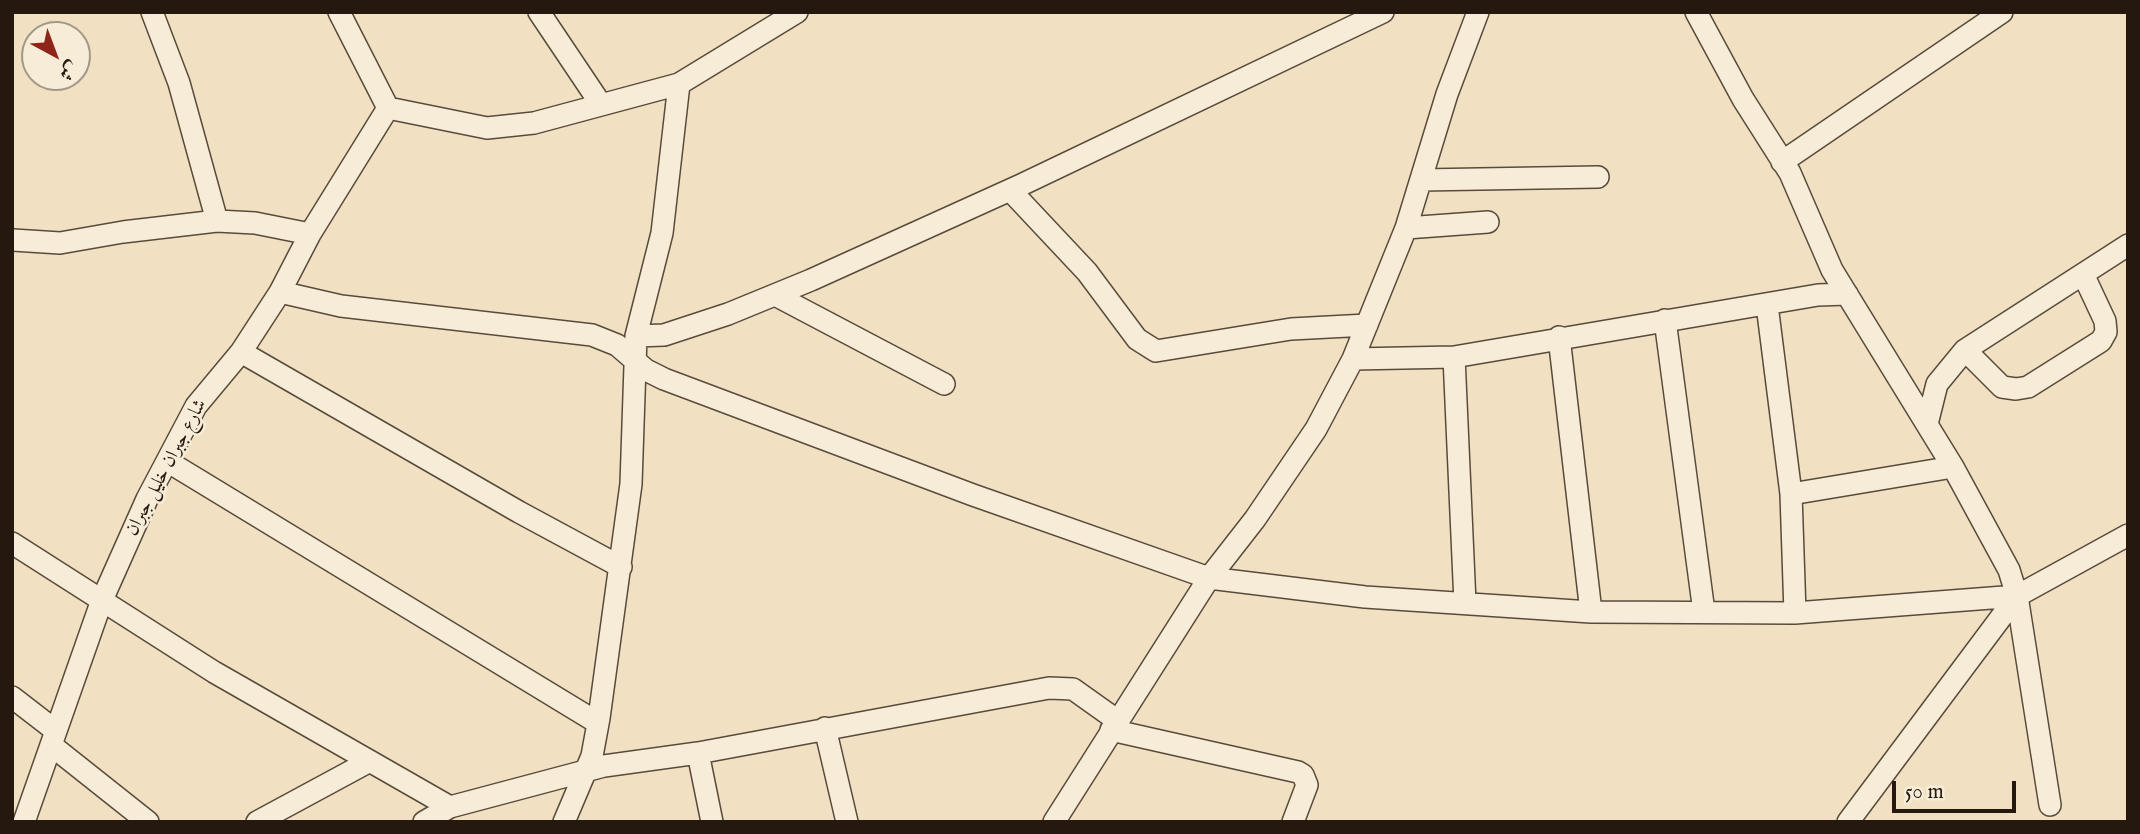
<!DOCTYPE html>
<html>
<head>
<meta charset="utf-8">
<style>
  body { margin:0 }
  #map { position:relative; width:2140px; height:834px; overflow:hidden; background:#f1e1c2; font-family:"IM FELL English",Amiri,serif }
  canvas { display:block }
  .frame { position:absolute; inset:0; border:14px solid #25190f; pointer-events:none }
  .north { position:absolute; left:21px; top:21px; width:70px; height:70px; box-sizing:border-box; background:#f6ecd7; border:2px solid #a29887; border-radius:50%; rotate:139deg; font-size:19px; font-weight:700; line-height:28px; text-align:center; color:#25190f }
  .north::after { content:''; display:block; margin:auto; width:24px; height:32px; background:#8f2418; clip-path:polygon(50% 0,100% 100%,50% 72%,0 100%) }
  .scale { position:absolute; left:1892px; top:781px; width:124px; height:32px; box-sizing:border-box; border:4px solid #25190f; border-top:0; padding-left:9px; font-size:21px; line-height:24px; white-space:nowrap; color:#25190f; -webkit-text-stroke:5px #f6ecd7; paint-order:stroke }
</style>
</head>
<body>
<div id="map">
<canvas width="2140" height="834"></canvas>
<div class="frame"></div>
<div class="north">ش</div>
<div class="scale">50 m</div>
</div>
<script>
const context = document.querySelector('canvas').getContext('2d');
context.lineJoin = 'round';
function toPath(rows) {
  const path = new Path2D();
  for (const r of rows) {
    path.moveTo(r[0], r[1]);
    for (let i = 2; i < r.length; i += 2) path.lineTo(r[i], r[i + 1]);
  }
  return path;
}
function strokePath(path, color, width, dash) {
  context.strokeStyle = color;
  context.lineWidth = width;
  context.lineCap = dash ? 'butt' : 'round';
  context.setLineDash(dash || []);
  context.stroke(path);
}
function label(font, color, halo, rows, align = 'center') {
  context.font = font + ' "IM FELL English",Amiri,serif';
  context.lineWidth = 5;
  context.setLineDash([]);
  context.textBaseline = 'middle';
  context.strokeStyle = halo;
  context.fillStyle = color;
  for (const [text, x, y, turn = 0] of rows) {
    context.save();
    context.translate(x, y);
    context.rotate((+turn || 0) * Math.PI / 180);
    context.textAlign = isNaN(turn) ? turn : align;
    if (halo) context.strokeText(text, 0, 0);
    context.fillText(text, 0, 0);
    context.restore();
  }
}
const minor = toPath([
  [152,12,179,83,217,221],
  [339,12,388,108],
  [539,12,600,103],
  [1696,12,1743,99,1790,173,1832,270,1953,467,2009,570,2017,596,2050,805],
  [388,108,487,128,534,123,679,84,797,12],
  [1782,162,2002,12],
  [1421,180,1598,177],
  [1010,190,1087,272,1137,339,1156,351,1291,329,1367,325],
  [1406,228,1488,222],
  [13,240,60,243,123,232,217,221,255,223,310,234],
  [280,292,341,306,592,335,617,345,646,370,664,379,973,495,1209,578,1365,597,1591,612,1795,613,2017,596,2128,535],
  [775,295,944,384],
  [1767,305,1791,494,1795,613],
  [1665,320,1704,612],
  [636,336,664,335,728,314,811,280,1021,185,1383,12],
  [1559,337,1591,612],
  [1965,350,2002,387,2016,389,2028,387,2101,341,2106,332,2105,321,2083,274],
  [241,352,519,512,621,567],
  [1454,357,1465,603],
  [1353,359,1454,357,1818,295,1847,294],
  [1927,424,1937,384,1965,350,2128,245],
  [167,461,598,723],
  [1791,494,1953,467],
  [12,543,214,672,450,807],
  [12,697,56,731],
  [825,728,847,822],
  [1111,730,1298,772,1303,775,1307,785,1293,822],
  [51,745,148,822],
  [698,753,712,822],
  [24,822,102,600,147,499,196,406,241,352,280,292,310,234,388,108],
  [257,822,370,761],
  [424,822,450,807,604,766,698,753,1049,688,1073,689,1118,721],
  [564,822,592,756,599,718,631,484,636,336,662,233,679,84],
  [1054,822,1209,578,1255,519,1316,429,1353,359,1406,228,1447,94,1478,12],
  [1848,822,2017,596]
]);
strokePath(minor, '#584b3c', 24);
strokePath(minor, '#f6ecd7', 21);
label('19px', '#25190f', '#f6ecd7', [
  ["شارع جبران خليل جبران",167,468,-62]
]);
</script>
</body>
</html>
